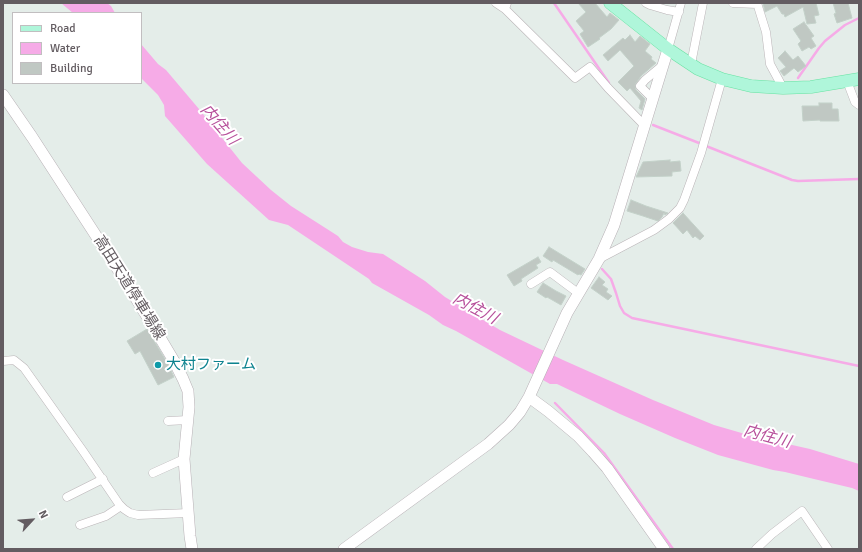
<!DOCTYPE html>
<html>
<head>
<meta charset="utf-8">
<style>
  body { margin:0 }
  #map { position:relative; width:862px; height:552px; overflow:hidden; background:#e4ede9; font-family:Signika,sans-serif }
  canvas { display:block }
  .frame { position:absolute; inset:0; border:4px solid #635c61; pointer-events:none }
  .legend { position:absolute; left:12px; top:12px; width:130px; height:72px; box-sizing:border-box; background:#fff; border:1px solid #c1bec0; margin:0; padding:5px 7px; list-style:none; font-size:12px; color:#635c61 }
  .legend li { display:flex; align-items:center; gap:8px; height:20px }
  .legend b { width:20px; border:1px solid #c1bec0 }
  .north { position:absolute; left:12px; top:500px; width:40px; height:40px; -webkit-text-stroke:3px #fff; paint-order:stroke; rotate:64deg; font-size:11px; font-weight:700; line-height:16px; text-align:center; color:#635c61 }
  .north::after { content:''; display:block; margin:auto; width:14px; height:18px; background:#635c61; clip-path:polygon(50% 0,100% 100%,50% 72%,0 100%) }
</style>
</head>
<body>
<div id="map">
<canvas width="862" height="552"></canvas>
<div class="frame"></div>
<ul class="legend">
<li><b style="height:5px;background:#aff6da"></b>Road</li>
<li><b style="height:11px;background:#f6abe7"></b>Water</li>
<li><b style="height:11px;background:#c0c8c3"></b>Building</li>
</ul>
<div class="north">N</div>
</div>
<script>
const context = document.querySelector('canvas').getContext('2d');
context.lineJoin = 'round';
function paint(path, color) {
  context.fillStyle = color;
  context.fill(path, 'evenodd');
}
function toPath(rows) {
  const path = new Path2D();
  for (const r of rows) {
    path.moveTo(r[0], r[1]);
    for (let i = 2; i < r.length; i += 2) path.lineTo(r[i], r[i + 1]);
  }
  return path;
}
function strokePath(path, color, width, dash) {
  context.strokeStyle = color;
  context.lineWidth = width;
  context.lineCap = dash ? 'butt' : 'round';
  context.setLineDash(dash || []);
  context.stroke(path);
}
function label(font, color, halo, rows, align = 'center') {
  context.font = font + ' Signika,"Noto Sans JP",sans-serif';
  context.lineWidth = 4;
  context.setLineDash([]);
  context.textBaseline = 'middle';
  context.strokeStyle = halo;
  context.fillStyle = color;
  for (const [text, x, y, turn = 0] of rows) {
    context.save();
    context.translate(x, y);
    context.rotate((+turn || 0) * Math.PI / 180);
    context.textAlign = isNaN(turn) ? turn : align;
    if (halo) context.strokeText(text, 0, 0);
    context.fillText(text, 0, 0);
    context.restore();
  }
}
paint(toPath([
  [61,3,107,3,111,6,115,13,73,13],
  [141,44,158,64,166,70,199,109,242,163,271,190,291,206,338,236,343,242,352,247,368,252,383,254,425,281,445,297,500,330,563,360,653,400,714,425,752,436,810,449,859,464,859,491,852,488,814,479,785,472,773,470,718,455,675,438,620,414,557,384,550,384,456,331,443,325,429,315,372,283,369,279,288,225,269,220,207,164,165,116,164,105,158,95,141,78]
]), '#f6abe7');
strokePath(toPath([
  [554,3,609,83],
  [798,78,819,48,825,41,845,25,859,18],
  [653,125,699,143],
  [706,146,792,180,798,181,859,179],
  [602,269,611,279,616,293,620,306,624,313,632,318,859,366],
  [555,403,604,453,673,549]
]), '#f6abe7', 2.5);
const building = toPath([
  [578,3,595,3,607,17,610,13,619,20,611,29,599,38,600,39,588,47,580,34,584,31,576,21,586,12,578,3],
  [763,3,816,3,819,15,814,16,816,23,807,24,803,7,785,17,784,14,782,14,777,6,765,12,763,3],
  [833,3,848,3,852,18,837,23,834,14,836,13,833,3],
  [804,22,814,36,811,38,816,46,811,49,809,47,802,51,798,44,801,41,793,29,804,22],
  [630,35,635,42,640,36,650,44,645,51,652,57,651,59,656,63,641,76,635,85,636,90,645,99,642,110,639,108,641,101,630,88,627,91,618,82,634,66,620,50,608,61,603,55,623,38,625,40,630,35],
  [785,51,793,60,798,56,806,66,798,72,794,68,784,76,780,71,786,67,778,58,785,51],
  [819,103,832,103,832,109,838,109,839,121,820,121,820,120,803,121,802,106,819,106,819,103],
  [670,160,670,162,680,161,681,171,672,172,672,176,636,177,643,162,670,160],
  [631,200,646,206,668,213,665,215,664,213,662,217,658,221,643,216,627,211,631,200],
  [683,213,704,236,700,240,695,236,693,238,687,230,683,234,673,223,683,213],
  [549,247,585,269,581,275,579,274,578,275,553,260,552,262,543,256,549,247],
  [538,257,541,262,536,265,538,268,521,279,522,281,514,286,507,275,538,257],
  [599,277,605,282,602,285,608,289,606,292,612,296,608,300,591,288,599,277],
  [543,283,556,291,566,296,561,305,547,297,546,298,537,292,543,283],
  [147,329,168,364,174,377,158,385,140,351,135,354,127,341,147,329]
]);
paint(building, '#c0c8c3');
strokePath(building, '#c3d1c9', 1);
const street = toPath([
  [496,3,505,9],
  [507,3,505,9,575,78,590,67,608,88,644,125],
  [646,3,650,5,667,10,679,12],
  [733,3,757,4],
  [757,3,766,32,770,64,783,88],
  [668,49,681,3],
  [691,64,703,3],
  [847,81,855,102,859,105],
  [653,99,640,86,645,80,663,65],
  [599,259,654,230,669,219,680,208,684,200,701,153,722,79],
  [531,284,550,272,578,293],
  [3,361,14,360,24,368,83,451,119,504,124,509,130,513,138,515,189,513],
  [168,421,188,420],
  [153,473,184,459],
  [67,497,103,479],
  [80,525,106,516,121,506],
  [756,549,772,534,802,511,828,549]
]);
const secondary = toPath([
  [3,95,32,137,126,282,153,326,174,361,183,379,188,391,189,407,184,459,190,536,192,549],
  [529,397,548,411,578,436,593,452,607,468,664,549],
  [344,549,488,444,509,425,520,412,529,397,567,313,599,259,614,225,668,49]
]);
const primary = toPath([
  [610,3,668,49,698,69,722,79,751,86,783,88,811,87,859,79]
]);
strokePath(street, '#bab4b7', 9);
strokePath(secondary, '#b7b0b5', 12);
strokePath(primary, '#67e2a2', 13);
strokePath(street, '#fff', 8);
strokePath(secondary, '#fff', 11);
strokePath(primary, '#aff6da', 12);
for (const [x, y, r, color] of [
  [158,365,4,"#0f9aa8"]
]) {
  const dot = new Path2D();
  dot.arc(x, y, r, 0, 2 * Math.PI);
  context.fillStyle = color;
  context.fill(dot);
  strokePath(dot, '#fff', 1.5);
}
label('15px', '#635c61', '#fff', [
  ["高田天道停車場線",129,288,58]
]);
label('15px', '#0d838f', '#fff', [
  ["大村ファーム",166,365]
], 'left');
label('italic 16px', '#b7509b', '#fff', [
  ["内住川",219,125,49],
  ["内住川",475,309,28],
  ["内住川",767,437,15]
]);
</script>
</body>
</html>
